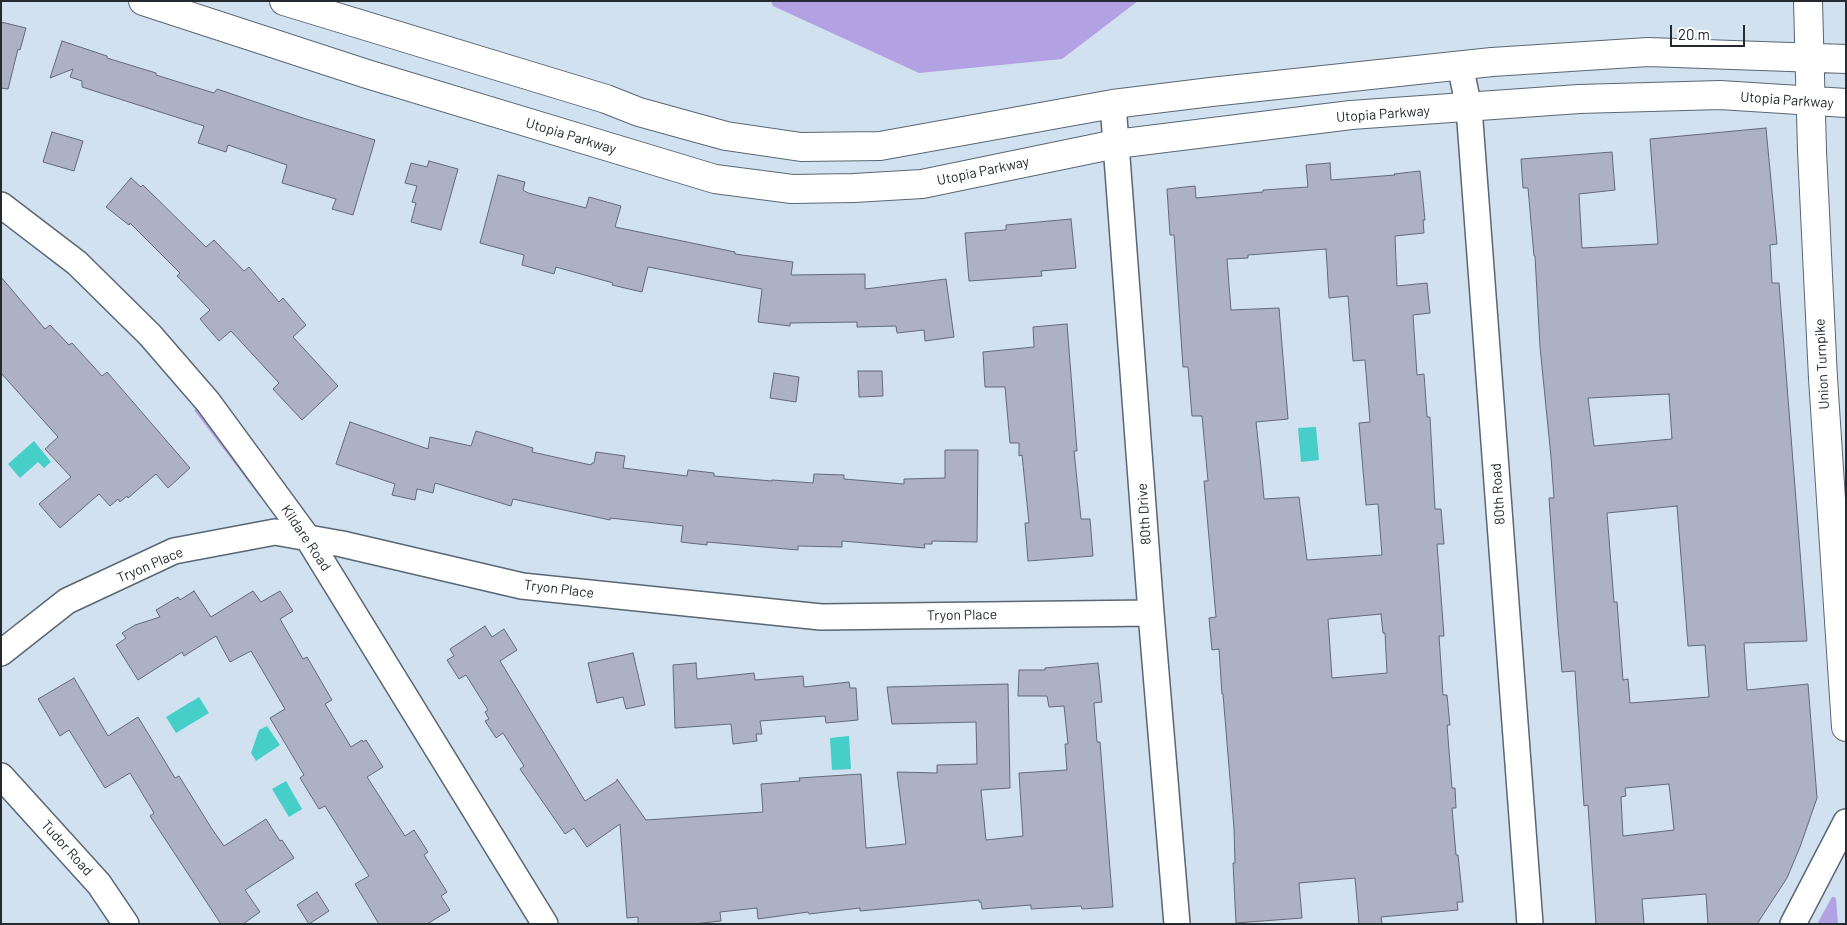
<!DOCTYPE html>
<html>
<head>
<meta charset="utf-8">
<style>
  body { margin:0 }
  #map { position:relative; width:1847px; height:925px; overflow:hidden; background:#d1e1ef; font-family:Barlow,sans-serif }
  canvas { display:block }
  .frame { position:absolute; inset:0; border:2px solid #242a2f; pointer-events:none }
  .scale { position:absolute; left:1670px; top:25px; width:75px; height:22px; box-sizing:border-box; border:2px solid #242a2f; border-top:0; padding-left:6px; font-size:15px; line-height:18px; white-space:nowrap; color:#242a2f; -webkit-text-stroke:4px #fff; paint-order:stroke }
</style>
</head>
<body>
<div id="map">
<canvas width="1847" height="925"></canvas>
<div class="frame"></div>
<div class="scale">20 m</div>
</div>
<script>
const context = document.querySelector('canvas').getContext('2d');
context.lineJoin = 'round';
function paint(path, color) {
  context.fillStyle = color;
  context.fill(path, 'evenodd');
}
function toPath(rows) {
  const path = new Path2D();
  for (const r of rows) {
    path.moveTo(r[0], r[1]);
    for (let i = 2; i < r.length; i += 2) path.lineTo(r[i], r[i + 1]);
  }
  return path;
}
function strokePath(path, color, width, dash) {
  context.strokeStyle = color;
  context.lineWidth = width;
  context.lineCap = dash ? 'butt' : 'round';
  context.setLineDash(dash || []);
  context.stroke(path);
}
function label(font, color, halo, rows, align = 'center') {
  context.font = font + ' Barlow,sans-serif';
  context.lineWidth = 5;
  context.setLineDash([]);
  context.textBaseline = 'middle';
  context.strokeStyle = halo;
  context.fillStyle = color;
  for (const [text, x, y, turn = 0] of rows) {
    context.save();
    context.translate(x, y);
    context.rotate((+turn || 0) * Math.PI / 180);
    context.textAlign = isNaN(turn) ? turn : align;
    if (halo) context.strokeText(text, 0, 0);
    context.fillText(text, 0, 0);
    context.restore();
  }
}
paint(toPath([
  [771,1,1138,1,1062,59,919,73,773,6],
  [197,409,262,495,260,497,194,410],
  [1832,897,1835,897,1836,899,1838,924,1817,924]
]), '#b2a2e3');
paint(toPath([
  [1316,427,1319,460,1301,462,1298,428],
  [34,441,51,462,44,468,38,462,20,478,8,464],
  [199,697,209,713,176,733,166,717],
  [267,726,280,745,256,761,251,753,259,730],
  [849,736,851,769,832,770,830,738],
  [286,781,302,809,289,817,272,789]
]), '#45cfc8');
const building = toPath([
  [1,22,26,28,20,50,18,49,8,89,1,88,1,22],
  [62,41,107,56,107,58,156,73,156,75,214,93,217,89,306,119,375,140,353,215,332,209,336,199,282,183,287,165,228,145,226,152,198,143,204,126,82,87,82,81,70,77,73,69,50,78,62,41],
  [1766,128,1777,244,1770,245,1772,283,1779,283,1807,641,1744,643,1747,690,1808,684,1817,798,1800,847,1787,878,1757,924,1708,924,1706,894,1642,899,1644,924,1596,924,1588,805,1584,806,1575,671,1562,672,1558,627,1549,498,1554,498,1551,457,1540,347,1535,256,1534,256,1528,188,1523,188,1521,159,1612,152,1615,190,1579,194,1582,248,1658,244,1650,139,1766,128],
  [1669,394,1672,439,1594,446,1588,398,1669,394],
  [1677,506,1688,646,1705,645,1709,697,1630,703,1628,679,1623,680,1617,602,1614,602,1607,513,1677,506],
  [1669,784,1674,830,1623,836,1621,797,1626,796,1625,788,1669,784],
  [52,132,83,141,74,171,43,162,52,132],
  [429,161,458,169,441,230,411,222,416,203,412,202,417,186,405,183,411,163,427,167,429,161],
  [1330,163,1331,180,1395,175,1394,174,1420,171,1425,220,1423,220,1424,233,1395,236,1397,286,1427,283,1430,313,1413,315,1417,375,1424,374,1427,417,1430,417,1435,509,1441,509,1444,544,1437,544,1444,636,1439,636,1443,695,1447,695,1449,716,1450,725,1447,725,1452,788,1455,788,1456,808,1452,808,1456,855,1458,855,1463,902,1457,902,1458,910,1381,917,1382,924,1359,924,1355,878,1299,883,1302,918,1236,923,1233,863,1235,863,1234,828,1223,694,1222,694,1219,649,1212,650,1209,618,1216,617,1204,481,1208,481,1202,416,1192,416,1188,367,1183,367,1174,235,1170,235,1167,189,1195,186,1196,198,1263,192,1263,190,1308,187,1306,165,1330,163],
  [1326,249,1329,298,1348,296,1353,361,1365,360,1370,422,1359,423,1366,505,1378,504,1382,555,1307,560,1299,497,1264,499,1262,477,1256,422,1288,419,1279,308,1231,310,1227,259,1248,258,1248,255,1326,249],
  [1381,614,1383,633,1385,633,1387,673,1332,678,1328,619,1381,614],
  [498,175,525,182,523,190,528,193,586,208,589,197,621,206,615,227,735,252,735,254,793,262,791,275,865,274,865,289,946,279,954,337,925,341,924,330,897,333,896,326,857,327,857,322,790,323,790,326,758,322,762,289,648,267,642,292,612,285,613,283,556,267,554,274,522,265,524,255,480,243,498,175],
  [131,178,141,187,143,185,206,247,214,240,244,271,249,267,279,302,283,298,306,325,293,337,338,386,302,420,273,389,279,383,231,331,219,341,200,319,210,310,177,276,180,273,130,223,129,225,106,207,131,178],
  [1071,219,1076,268,1041,271,1042,276,969,281,965,233,1006,230,1006,225,1071,219],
  [1,277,45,329,50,325,69,345,72,343,102,376,107,372,190,468,168,488,156,474,128,498,127,496,120,502,118,499,110,506,99,494,60,528,39,504,71,477,45,449,58,437,1,373,1,277],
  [1067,324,1077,451,1074,451,1081,519,1090,519,1093,556,1028,561,1025,523,1029,523,1022,455,1019,456,1019,443,1010,443,1005,387,985,387,983,352,1034,347,1033,327,1067,324],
  [858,371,882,371,883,396,859,397,858,371],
  [774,373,799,377,796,402,770,398,774,373],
  [350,422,428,449,430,437,471,446,476,431,533,448,532,452,591,465,592,463,594,463,596,452,625,456,623,468,687,476,688,470,714,473,714,476,772,481,772,480,813,483,814,474,844,475,844,479,904,484,904,479,945,478,945,450,978,450,977,542,932,541,932,544,924,544,925,548,842,541,842,547,798,546,798,550,707,542,707,545,681,542,683,526,610,518,610,520,513,499,511,506,435,483,433,493,417,489,415,500,392,495,395,484,336,464,350,422],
  [194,591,211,617,253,591,261,602,280,591,293,611,280,619,303,659,307,657,332,700,325,704,351,747,362,740,363,742,366,740,383,767,367,777,405,836,414,830,428,852,424,855,447,892,441,896,450,910,427,924,379,924,355,884,369,876,325,806,319,809,300,778,304,775,270,718,285,709,251,651,230,662,216,636,184,656,182,652,138,680,116,645,126,638,122,633,135,625,160,617,156,610,178,597,180,600,194,591],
  [485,626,492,637,504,629,517,650,500,661,585,801,617,781,617,779,646,820,763,812,761,784,800,781,799,778,861,774,866,848,906,844,897,772,937,773,937,765,977,764,976,722,892,724,887,687,1008,684,1010,788,981,790,986,840,1023,836,1019,773,1067,770,1065,744,1068,744,1064,706,1049,707,1047,696,1018,696,1019,670,1045,670,1045,668,1098,663,1102,702,1094,703,1097,742,1100,742,1113,907,1082,909,1081,906,1031,909,1031,905,982,909,981,902,979,902,979,900,860,911,860,908,809,914,808,912,758,919,757,908,720,912,721,921,693,924,638,924,638,917,627,918,620,824,587,847,574,828,565,834,520,769,524,766,503,733,496,738,485,721,489,719,485,712,488,710,466,675,459,679,447,660,454,656,450,649,485,626],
  [633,653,645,705,626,709,623,697,597,703,588,663,633,653],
  [696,663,697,679,754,673,755,680,803,676,804,687,849,682,850,688,856,688,858,720,826,723,825,716,760,721,762,734,756,734,757,741,733,744,731,724,675,728,673,665,696,663],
  [74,678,108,736,138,717,175,778,179,776,212,829,224,846,266,819,280,841,282,840,294,858,245,890,260,912,243,924,221,924,150,816,154,813,130,773,105,788,69,730,60,736,38,699,74,678],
  [317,892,329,911,309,924,297,905,317,892]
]);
paint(building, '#acb2c4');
strokePath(building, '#636978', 1);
const minor = toPath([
  [1460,65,1469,108,1530,924],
  [1113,104,1151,613,1177,924],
  [1,205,77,263,150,335,208,402,307,537,545,924],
  [1,653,67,601,174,551,275,532,342,544,522,586,821,617,1151,613],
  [1,776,99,884,126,924],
  [1793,924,1846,822]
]);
const major = toPath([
  [143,1,367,74,715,179,792,189,854,188,922,184,1116,144,1351,115,1579,99,1720,95,1846,103],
  [284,1,606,99,639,112,726,136,801,147,880,146,1113,104,1211,92,1492,62,1648,52,1846,59],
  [1808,1,1812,151,1823,378,1846,727]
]);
strokePath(minor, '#586773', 28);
strokePath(major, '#586773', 30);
strokePath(minor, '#fff', 25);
strokePath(major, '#fff', 28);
label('14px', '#242a2f', '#fff', [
  ["Utopia Parkway",1787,100,4],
  ["Utopia Parkway",1383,114,-4],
  ["Utopia Parkway",571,136,17],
  ["Utopia Parkway",983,171,-12],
  ["Union Turnpike",1822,364,-93],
  ["80th Road",1498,494,-94],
  ["80th Drive",1144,514,-94],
  ["Kildare Road",306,538,56],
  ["Tryon Place",150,565,-23],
  ["Tryon Place",559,589,7],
  ["Tryon Place",962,615,-1],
  ["Tudor Road",67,848,48]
]);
</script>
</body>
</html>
